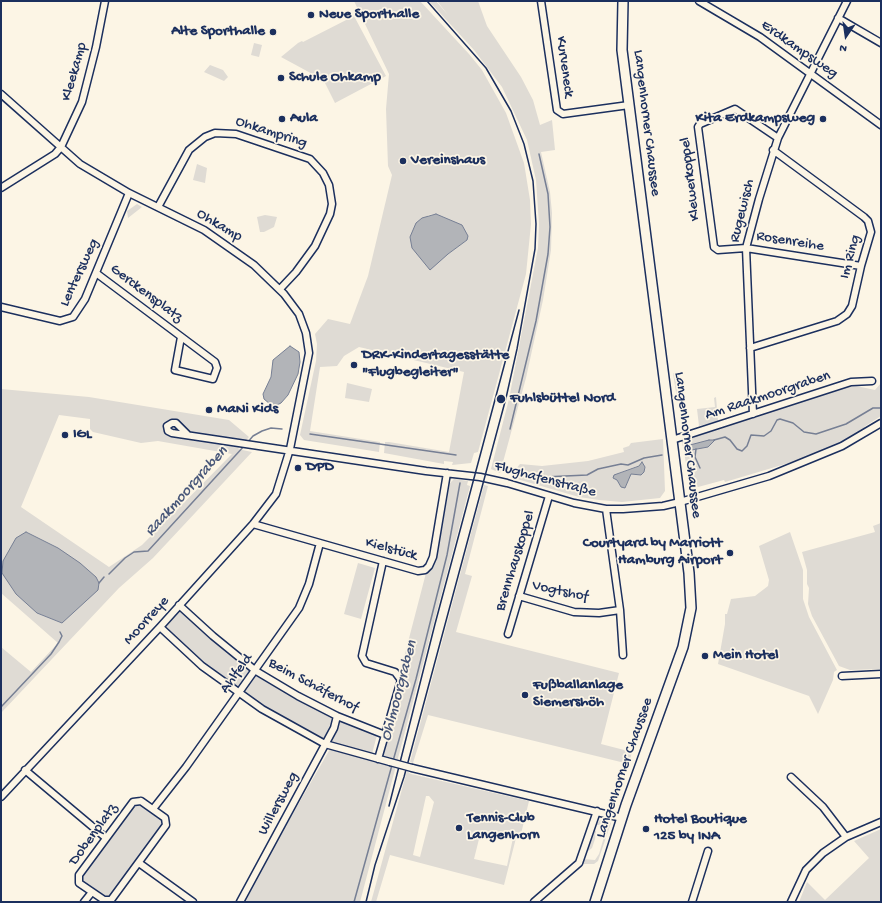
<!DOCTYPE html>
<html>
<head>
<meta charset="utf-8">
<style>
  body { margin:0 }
  #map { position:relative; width:882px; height:903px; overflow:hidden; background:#fcf5e5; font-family:"Gochi Hand",sans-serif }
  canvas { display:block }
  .frame { position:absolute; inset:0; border:2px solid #1b2f5e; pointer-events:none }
  .north { position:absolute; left:826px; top:16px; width:40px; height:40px; -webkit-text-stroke:3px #fcf5e5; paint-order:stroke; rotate:193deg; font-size:11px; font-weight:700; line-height:16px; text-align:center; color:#1b2f5e }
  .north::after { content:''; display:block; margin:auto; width:14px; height:18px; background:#1b2f5e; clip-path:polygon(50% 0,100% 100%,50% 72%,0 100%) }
</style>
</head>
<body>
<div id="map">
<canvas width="882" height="903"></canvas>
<div class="frame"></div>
<div class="north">N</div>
</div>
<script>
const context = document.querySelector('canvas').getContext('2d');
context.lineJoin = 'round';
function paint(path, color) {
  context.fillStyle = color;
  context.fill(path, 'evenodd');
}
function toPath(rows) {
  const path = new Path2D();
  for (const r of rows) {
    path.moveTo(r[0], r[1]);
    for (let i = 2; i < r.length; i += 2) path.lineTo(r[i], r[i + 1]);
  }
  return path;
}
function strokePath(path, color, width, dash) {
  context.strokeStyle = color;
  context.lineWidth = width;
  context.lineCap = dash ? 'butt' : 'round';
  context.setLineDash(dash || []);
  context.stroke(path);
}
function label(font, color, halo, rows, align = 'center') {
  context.font = font + ' "Gochi Hand",sans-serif';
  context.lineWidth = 3.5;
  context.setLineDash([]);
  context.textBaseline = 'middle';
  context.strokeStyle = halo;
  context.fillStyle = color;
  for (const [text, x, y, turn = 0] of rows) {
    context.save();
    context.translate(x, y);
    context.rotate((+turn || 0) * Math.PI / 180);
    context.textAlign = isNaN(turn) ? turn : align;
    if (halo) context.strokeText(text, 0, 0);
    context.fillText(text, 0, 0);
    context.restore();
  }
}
paint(toPath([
  [354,1,420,1,469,54,482,70,506,113,524,163,530,200,531,224,526,274,478,452,474,453,471,463,452,465,453,462,444,461,444,464,384,453,385,442,389,442,449,452,464,372,359,347,344,356,337,366,320,367,310,431,380,442,379,452,304,440,300,435,316,361,317,344,315,334,328,319,350,324,368,276,392,175,388,166,386,109,389,74],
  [436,214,451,221,467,240,448,254,428,215],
  [429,1,436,1,448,15,437,1,478,1,487,26,521,77,533,100,540,125,552,120,555,150,541,152,550,192,552,213,551,250,543,300,526,378,500,473,491,469,509,399,538,248,539,224,536,180,527,140,502,87,474,50],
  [354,16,386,76,335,103,321,75,318,77,281,57,298,43,302,41,303,42],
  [254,43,262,45,259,57,251,55],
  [210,65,223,70,228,77,224,81,204,72],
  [197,164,207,168,205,183,193,180],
  [137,204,142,207,128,218,127,211],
  [265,215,277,217,274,227,264,232,260,232,257,217],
  [673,373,679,376,682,396,677,399],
  [347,383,372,389,369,402,345,398],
  [881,383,881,416,864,427,866,429,841,444,812,456,725,482,724,480,698,487,689,481,684,452,709,446,715,440,683,448,682,441,852,385,875,390],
  [1,389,89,397,229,420,249,437,238,449,252,452,153,558,119,588,1,713,1,647,31,672,58,643,1,593],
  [59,415,90,419,90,429,93,432,141,443,158,441,232,454,142,545,109,567,21,507],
  [26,532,58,548,62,623,37,613],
  [716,397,718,421,699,426,697,409,715,407,714,398],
  [663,439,665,491,660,498,622,502,599,500,579,497,517,479,515,475,515,470,520,464,542,466,588,461,624,452,623,448,629,446,631,443],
  [640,465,645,467,644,472,641,475,631,474,627,479,627,485,621,487,617,480,619,473],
  [454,479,468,481,467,485,470,486,360,902,242,902,330,749,389,765,391,758,382,755,404,680,400,673,426,573,436,561,450,483],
  [484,485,488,486,465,574,472,576,456,632,619,673,601,744,632,752,629,764,428,715,413,763,410,762],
  [881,523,881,669,850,670,839,666,812,616,808,604,809,588,807,584,807,570,802,552,875,532,873,526],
  [790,532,803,570,803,599,809,617,837,670,834,672,833,680,818,714,809,696,718,664,725,624,725,614,727,614,731,599,755,596,768,586,769,580,759,546],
  [358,563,375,568,361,619,344,614],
  [180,610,261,676,377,735,372,754,323,740,263,707,200,661,163,628],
  [407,771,411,774,529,801,520,838,516,838,504,885,390,855,376,902,371,902],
  [426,796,429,796,434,802,420,857,413,855],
  [481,831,513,838,507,866,474,859],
  [139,802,164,820,164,824,109,899,106,899,81,881,80,878,136,803],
  [605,819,611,823,598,861,594,864,583,864,583,859,595,860,599,854,604,837,605,829,604,825,596,825,600,820],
  [593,829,596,831,595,839,592,848,587,852],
  [881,829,881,902,799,902,807,882,825,900,869,858,854,841]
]), '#dfdbd4');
const water = toPath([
  [436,214,462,225,468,236,467,240,448,254,430,270,412,248,410,237,416,223,422,218,436,214],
  [290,346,299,352,300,362,298,374,288,395,281,403,275,406,270,404,264,399,263,394,271,377,273,360,290,346],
  [709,440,715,440,708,447,686,451,686,448,690,445,709,440],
  [642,462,645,467,644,472,641,475,631,474,625,488,621,487,617,480,613,478,614,475,639,466,642,462],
  [26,532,58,548,80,563,96,577,99,583,98,590,62,623,37,613,16,594,2,573,3,561,16,538,26,532]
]);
paint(water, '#b2b4b8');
strokePath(water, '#767f94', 1);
strokePath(toPath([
  [510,429,536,321,548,254,550,227,548,194,539,154],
  [310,434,456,455],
  [714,440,725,437,730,440,737,449,742,451,747,446,751,435,764,436,771,431,777,420,780,419,793,423,804,432,816,434,846,424,873,408,881,408],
  [247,443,253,436,262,431,271,428,282,429],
  [696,449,695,457,700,468],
  [520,475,544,477,587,475,598,469,621,464,628,465,644,458,662,455],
  [109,574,125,558,134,552,148,551,245,445],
  [99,583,104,577],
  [1,707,51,654,59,642,62,636,60,632],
  [393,761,416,679,447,555,460,483],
  [354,902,392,765]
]), '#767f94', 1.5);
const minor = toPath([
  [541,1,557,110,563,114,629,105],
  [699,1,760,37,881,125],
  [838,18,881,43],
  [1,94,80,164,129,193,204,230,254,265,284,294,299,314,306,333,309,353,290,449,276,494,253,524,160,627,1,797],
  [778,138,735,109,700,124,698,127,714,247,718,250,746,248,861,266],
  [1,188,55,154,61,147,82,102,96,47,105,1],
  [158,207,189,150,205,137,215,133,236,134,310,159,323,173,329,185,332,204,330,214,315,246,296,272,280,289],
  [96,273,215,362,217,368,213,379,175,370,181,337],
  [1,307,60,321,73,317,85,299,129,193],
  [750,348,837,321,847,314,852,306,861,266,871,232,868,221,864,217,773,150],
  [753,414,746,248,759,199,778,138,847,1],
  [188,435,176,423,172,423,167,426,168,431,172,433,426,471,480,477,507,483,574,503,606,509,623,509,663,506,680,502,769,476,842,446,881,423],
  [672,440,851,382,872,381],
  [606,509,620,610,623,655],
  [253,524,418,571,425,570,429,566,433,557,447,473],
  [519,596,574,612,599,613,620,610],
  [179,605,213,636,256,671,298,696,337,716,385,735],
  [160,627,202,666,262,709,325,744,390,762],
  [508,634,549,496],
  [842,676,881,674],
  [378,759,401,680,395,672,366,663,362,656,383,561],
  [412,768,622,818],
  [25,770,106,838],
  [791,777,823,807,846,837],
  [141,801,165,818,166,825,111,900,104,900,79,883,79,875,133,802,141,801],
  [153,809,186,767,299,608,309,584,320,543],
  [139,863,193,902],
  [84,902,92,892],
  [240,902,334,728,337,716],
  [534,902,579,863,597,811],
  [692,902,708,851],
  [791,902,806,870,823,853,846,837,881,822]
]);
const secondary = toPath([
  [595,902,626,805,683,647,691,608,689,573,622,50,623,1]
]);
strokePath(minor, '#1b2f5e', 9);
strokePath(secondary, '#1b2f5e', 12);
strokePath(minor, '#fcf5e5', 6);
strokePath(secondary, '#fcf5e5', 9);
strokePath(toPath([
  [389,806,435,624,519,310],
  [366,902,375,865,404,777,506,398,517,349,535,249,536,224,533,181,524,144,511,111,486,68,427,1]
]), '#1b2f5e', 1.5);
const minorBridge = toPath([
  [390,762,412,768]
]);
strokePath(minorBridge, '#1b2f5e', 9, []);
strokePath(minorBridge, '#fcf5e5', 6);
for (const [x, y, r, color] of [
  [311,15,4,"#1b2f5e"],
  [273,32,4,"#1b2f5e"],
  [281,78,4,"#1b2f5e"],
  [282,119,4,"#1b2f5e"],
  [823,119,4,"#1b2f5e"],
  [403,161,4,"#1b2f5e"],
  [354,365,4,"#1b2f5e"],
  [501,399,5,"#1b2f5e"],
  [209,410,4,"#1b2f5e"],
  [65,435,4,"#1b2f5e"],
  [298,468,4,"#1b2f5e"],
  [730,553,4,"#1b2f5e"],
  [705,656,4,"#1b2f5e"],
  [525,695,4,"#1b2f5e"],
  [459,828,4,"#1b2f5e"],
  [646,829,4,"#1b2f5e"]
]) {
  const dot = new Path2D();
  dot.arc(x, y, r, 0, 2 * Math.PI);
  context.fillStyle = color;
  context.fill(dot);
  strokePath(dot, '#fcf5e5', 1.5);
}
label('bold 15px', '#1b2f5e', '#fcf5e5', [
  ["Neue Sporthalle",319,15],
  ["Alte Sporthalle",265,32,"right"],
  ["Schule Ohkamp",289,78],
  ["Aula",290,119],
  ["Kita Erdkampsweg",815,119,"right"],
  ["Vereinshaus",411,161],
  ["DRK-Kindertagesstätte",362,356],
  ["\"Flugbegleiter\"",362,373],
  ["Fuhlsbüttel Nord",510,399],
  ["MaNi Kids",217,410],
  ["IGL",73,435],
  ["DPD",306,468],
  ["Courtyard by Marriott",722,544,"right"],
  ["Hamburg Airport",722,561,"right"],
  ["Mein Hotel",713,656],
  ["Fußballanlage",533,686],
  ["Siemershöh",533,703],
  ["Tennis-Club",467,819],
  ["Langenhorn",467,836],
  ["Hotel Boutique",654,820],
  ["125 by INA",654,837]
], 'left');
label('15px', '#1b2f5e', '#fcf5e5', [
  ["Erdkampsweg",799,50,35],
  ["Kurveneck",564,67,82],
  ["Kleekamp",75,72,-74],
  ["Langenhorner Chaussee",646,123,83],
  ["Ohkampring",271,133,18],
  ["Klewerkoppel",691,179,-97],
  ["Rugewisch",743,211,-76],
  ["Ohkamp",219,226,31],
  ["Rosenreihe",790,242,9],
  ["Im Ring",851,257,-75],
  ["Lentersweg",80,273,-65],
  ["Gerckensplatz",146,294,37],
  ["Am Raakmoorgraben",768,396,-18],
  ["Langenhorner Chaussee",687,445,83],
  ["Flughafenstraße",545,480,15],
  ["Kielstück",391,550,15],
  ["Brennhauskoppel",516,561,-73],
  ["Vogtshof",560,592,12],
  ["Moorreye",147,621,-48],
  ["Ahlfeld",237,674,-54],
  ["Beim Schäferhof",313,686,28],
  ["Langenhorner Chaussee",625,768,-71],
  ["Willersweg",279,804,-62],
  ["Dobenplatz",94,835,-54]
]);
label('italic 16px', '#485779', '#fcf5e5', [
  ["Raakmoorgraben",187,492,-48],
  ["Ohlmoorgraben",400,691,-75]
]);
</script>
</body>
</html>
